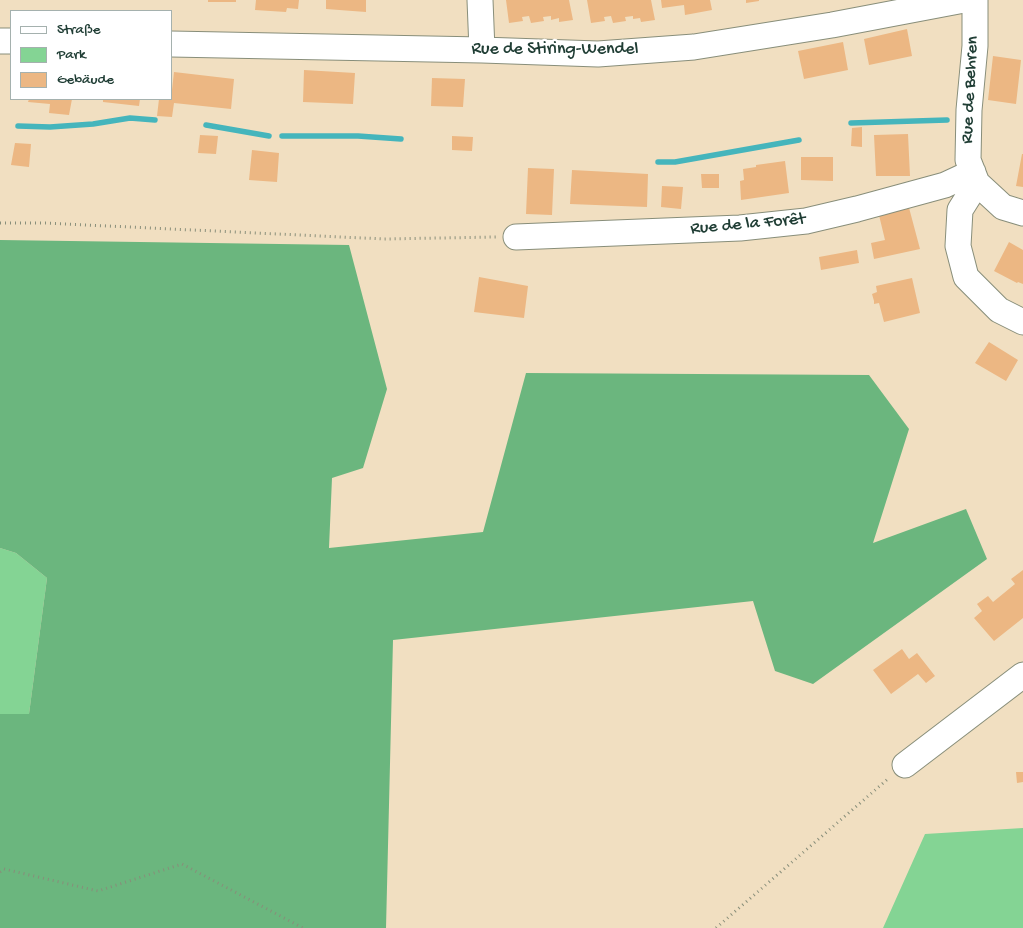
<!DOCTYPE html>
<html>
<head>
<meta charset="utf-8">
<style>
  body { margin:0 }
  #map { position:relative; width:1023px; height:928px; overflow:hidden; background:#f1dfc1; font-family:"Gochi Hand",sans-serif }
  canvas { display:block }
  .legend { position:absolute; left:10px; top:10px; width:162px; height:90px; box-sizing:border-box; background:#fff; border:1px solid #a5b1ae; margin:0; padding:6px 9px; list-style:none; font-size:15px; color:#1f3d34 }
  .legend li { display:flex; align-items:center; gap:10px; height:25px }
  .legend b { width:25px; border:1px solid #a5b1ae }
</style>
</head>
<body>
<div id="map">
<canvas width="1023" height="928"></canvas>
<ul class="legend">
<li><b style="height:6px;background:#fff"></b>Straße</li>
<li><b style="height:14px;background:#84d494"></b>Park</li>
<li><b style="height:14px;background:#ecb783"></b>Gebäude</li>
</ul>
</div>
<script>
const context = document.querySelector('canvas').getContext('2d');
context.lineJoin = 'round';
function paint(path, color) {
  context.fillStyle = color;
  context.fill(path, 'evenodd');
}
function toPath(rows) {
  const path = new Path2D();
  for (const r of rows) {
    path.moveTo(r[0], r[1]);
    for (let i = 2; i < r.length; i += 2) path.lineTo(r[i], r[i + 1]);
  }
  return path;
}
function strokePath(path, color, width, dash) {
  context.strokeStyle = color;
  context.lineWidth = width;
  context.lineCap = dash ? 'butt' : 'round';
  context.setLineDash(dash || []);
  context.stroke(path);
}
function label(font, color, halo, rows, align = 'center') {
  context.font = font + ' "Gochi Hand",sans-serif';
  context.lineWidth = 4.5;
  context.setLineDash([]);
  context.textBaseline = 'middle';
  context.strokeStyle = halo;
  context.fillStyle = color;
  for (const [text, x, y, turn = 0] of rows) {
    context.save();
    context.translate(x, y);
    context.rotate((+turn || 0) * Math.PI / 180);
    context.textAlign = isNaN(turn) ? turn : align;
    if (halo) context.strokeText(text, 0, 0);
    context.fillText(text, 0, 0);
    context.restore();
  }
}
paint(toPath([
  [0,548,16,553,47,578,29,714,0,714],
  [1023,828,1023,928,883,928,925,834]
]), '#84d494');
paint(toPath([
  [0,240,349,245,387,389,363,468,332,478,329,548,483,532,526,373,869,375,909,429,873,543,966,509,987,559,813,684,775,671,753,601,393,640,386,928,0,928,0,714,29,714,47,578,16,553,0,548]
]), '#6bb67e');
strokePath(toPath([
  [851,123,947,120],
  [206,125,269,136],
  [18,126,50,127,93,124,130,118,155,120],
  [282,136,358,136,401,139],
  [658,162,675,162,799,140]
]), '#45b5bc', 5.5);
paint(toPath([
  [208,0,236,0,236,2,208,2],
  [256,0,299,0,298,9,287,8,286,12,255,10],
  [326,0,366,0,366,12,326,9],
  [506,0,569,0,573,20,559,22,559,18,551,20,551,16,543,17,544,21,531,23,529,16,522,17,523,21,509,23],
  [587,0,651,0,655,20,641,22,640,18,633,19,633,16,625,17,626,21,613,23,611,16,604,17,605,21,591,23],
  [661,0,710,0,712,10,685,15,684,5,662,8],
  [746,0,759,0,759,1,746,3],
  [907,29,912,56,869,65,864,39],
  [843,42,848,70,804,79,798,51],
  [993,56,1021,60,1016,104,988,100],
  [304,70,355,73,353,104,303,102],
  [174,72,234,79,231,109,174,103,172,117,157,116,159,99,171,99],
  [432,78,465,79,463,107,431,106],
  [29,99,72,99,69,115,49,113,50,104,28,102],
  [103,99,140,99,139,106,103,102],
  [862,127,862,147,851,146,852,128],
  [908,134,910,176,876,176,874,135],
  [200,135,218,136,216,154,198,153],
  [452,136,473,137,472,151,452,150],
  [15,143,31,144,29,167,11,165],
  [252,150,279,153,277,182,249,180],
  [1022,154,1023,154,1023,187,1016,186],
  [801,157,833,157,833,181,801,180],
  [785,161,789,193,741,200,740,181,744,180,743,169,756,167,756,165],
  [528,168,554,169,552,215,526,214],
  [572,170,648,174,647,207,570,204],
  [701,174,719,174,719,188,702,188],
  [662,186,683,187,681,209,661,207],
  [908,204,920,249,874,259,871,243,885,240,878,211],
  [1009,242,1023,250,1023,284,1018,282,1017,283,994,271],
  [857,250,859,263,821,270,819,257],
  [479,277,528,286,524,318,474,312],
  [912,278,920,313,884,322,879,303,874,304,874,301,872,294,877,292,876,286],
  [989,342,1018,360,1006,381,975,363],
  [1023,570,1023,618,994,641,974,618,982,611,977,604,988,596,993,602,1015,584,1011,579],
  [902,649,909,659,917,653,935,676,926,683,918,674,891,694,873,670],
  [1016,772,1023,772,1023,782,1017,783]
]), '#ecb783');
const minor = toPath([
  [480,0,482,50],
  [975,0,975,46,969,110,968,160,977,183,1003,207,1023,213],
  [0,41,11,41],
  [171,44,482,50,598,54,694,47,832,25,964,0],
  [977,183,960,210,958,246,966,277,999,310,1023,322],
  [516,237,740,228,806,221,857,209,945,185,973,172],
  [905,765,1023,675]
]);
strokePath(minor, '#888e7a', 27);
strokePath(toPath([
  [0,223,44,223,384,239,496,237],
  [0,872,4,869,98,891,182,864,303,928],
  [716,928,889,778]
]), '#888e7a', 3, [1, 4]);
strokePath(minor, '#fff', 25);
label('18px', '#1f3d34', '#fff', [
  ["Rue de Stiring-Wendel",555,50],
  ["Rue de Behren",971,90,-87],
  ["Rue de la Forêt",748,225,-5]
]);
</script>
</body>
</html>
